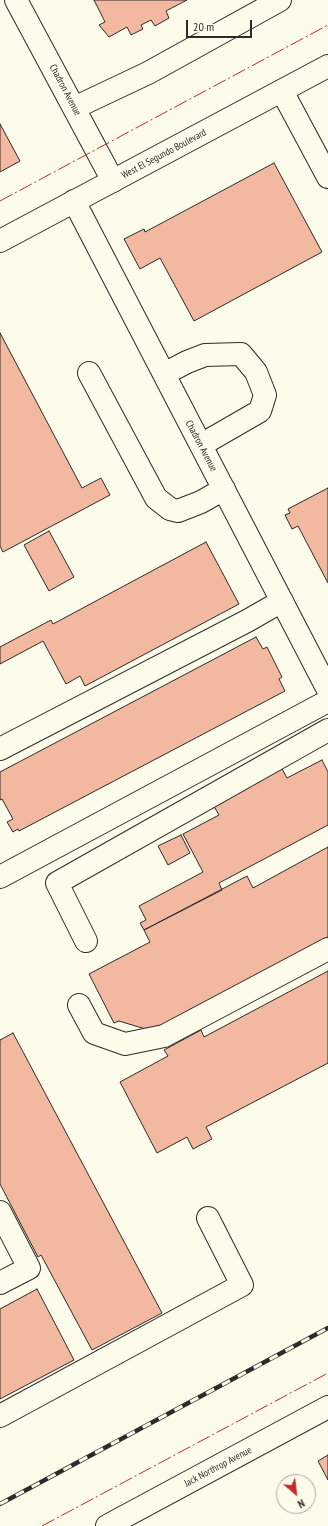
<!DOCTYPE html>
<html>
<head>
<meta charset="utf-8">
<style>
  body { margin:0 }
  #map { position:relative; width:328px; height:1526px; overflow:hidden; background:#fdfbea; font-family:"PT Sans Narrow",sans-serif }
  canvas { display:block }
  .north { position:absolute; left:276px; top:1474px; width:40px; height:40px; box-sizing:border-box; background:#fdfbea; border:1px solid #a9a89e; border-radius:50%; rotate:152deg; font-size:11px; font-weight:700; line-height:16px; text-align:center; color:#2b2b2b }
  .north::after { content:''; display:block; margin:auto; width:14px; height:18px; background:#c62828; clip-path:polygon(50% 0,100% 100%,50% 72%,0 100%) }
  .scale { position:absolute; left:186px; top:20px; width:66px; height:18px; box-sizing:border-box; border:2px solid #2b2b2b; border-top:0; padding-left:5px; font-size:12px; line-height:14px; white-space:nowrap; color:#2b2b2b; -webkit-text-stroke:3px #fdfbea; paint-order:stroke }
</style>
</head>
<body>
<div id="map">
<canvas width="328" height="1526"></canvas>
<div class="north">N</div>
<div class="scale">20 m</div>
</div>
<script>
const context = document.querySelector('canvas').getContext('2d');
context.lineJoin = 'round';
function paint(path, color) {
  context.fillStyle = color;
  context.fill(path, 'evenodd');
}
function toPath(rows) {
  const path = new Path2D();
  for (const r of rows) {
    path.moveTo(r[0], r[1]);
    for (let i = 2; i < r.length; i += 2) path.lineTo(r[i], r[i + 1]);
  }
  return path;
}
function strokePath(path, color, width, dash) {
  context.strokeStyle = color;
  context.lineWidth = width;
  context.lineCap = dash ? 'butt' : 'round';
  context.setLineDash(dash || []);
  context.stroke(path);
}
function label(font, color, halo, rows, align = 'center') {
  context.font = font + ' "PT Sans Narrow",sans-serif';
  context.lineWidth = 3;
  context.setLineDash([]);
  context.textBaseline = 'middle';
  context.strokeStyle = halo;
  context.fillStyle = color;
  for (const [text, x, y, turn = 0] of rows) {
    context.save();
    context.translate(x, y);
    context.rotate((+turn || 0) * Math.PI / 180);
    context.textAlign = isNaN(turn) ? turn : align;
    if (halo) context.strokeText(text, 0, 0);
    context.fillText(text, 0, 0);
    context.restore();
  }
}
const building = toPath([
  [94,0,187,0,166,11,169,18,155,26,151,20,141,25,143,29,131,35,127,27,109,37,99,25,105,22,94,0],
  [0,124,20,161,0,172,0,124],
  [274,163,322,252,194,321,160,258,140,269,124,239,144,229,145,232,274,163],
  [0,333,82,488,101,478,110,495,3,552,0,546,0,333],
  [328,488,328,583,298,526,292,529,285,515,290,513,288,509,328,488],
  [49,531,74,577,49,591,24,545,49,531],
  [206,542,239,604,85,686,80,676,66,684,43,641,0,664,0,647,51,620,53,624,206,542],
  [256,637,263,649,267,647,282,677,279,679,285,691,19,831,18,829,13,832,7,822,13,819,2,799,0,800,0,772,256,637],
  [322,760,328,772,328,825,219,883,222,890,144,930,140,923,146,920,139,906,203,872,183,834,219,815,212,803,281,767,287,778,322,760],
  [181,835,190,853,168,865,158,846,181,835],
  [328,847,328,937,152,1031,119,1021,114,1023,89,974,150,942,144,930,247,876,253,888,328,847],
  [328,971,328,1063,206,1127,212,1139,193,1149,187,1137,157,1153,120,1082,168,1056,164,1050,201,1030,204,1037,328,971],
  [13,1033,162,1313,92,1350,41,1255,38,1257,0,1184,0,1040,13,1033],
  [37,1289,74,1360,0,1399,0,1309,37,1289],
  [328,1455,328,1480,318,1461,328,1455]
]);
paint(building, '#f2b8a0');
strokePath(building, '#2b2b2b', 1);
const minor = toPath([
  [16,0,113,181],
  [282,91,328,177],
  [74,108,148,73,280,0],
  [74,201,328,690],
  [89,373,156,498,170,509,178,511,201,502,224,489],
  [164,374,187,362,205,355,241,354,256,372,265,395,260,411,201,445],
  [0,749,247,621,282,601],
  [0,877,328,701],
  [86,941,57,883,328,730],
  [79,1005,94,1033,125,1044,164,1036,328,949],
  [0,1212,29,1268,0,1283],
  [0,1416,242,1285,208,1218],
  [107,1526,328,1407]
]);
const major = toPath([
  [0,241,328,66]
]);
strokePath(minor, '#2b2b2b', 24);
strokePath(major, '#2b2b2b', 24);
strokePath(minor, '#fdfbea', 22);
strokePath(major, '#fdfbea', 22);
const rail = toPath([
  [0,1504,328,1328]
]);
strokePath(rail, '#2b2b2b', 4.5);
strokePath(rail, '#fdfbea', 3, [9]);
strokePath(toPath([
  [0,201,328,25],
  [42,1526,328,1373]
]), '#c62828', 1, [14, 3, 2, 3]);
label('10px', '#2b2b2b', '#fdfbea', [
  ["Chadron Avenue",65,90,62],
  ["West El Segundo Boulevard",164,154,-28],
  ["Chadron Avenue",201,446,62],
  ["Jack Northrop Avenue",218,1467,-28]
]);
</script>
</body>
</html>
